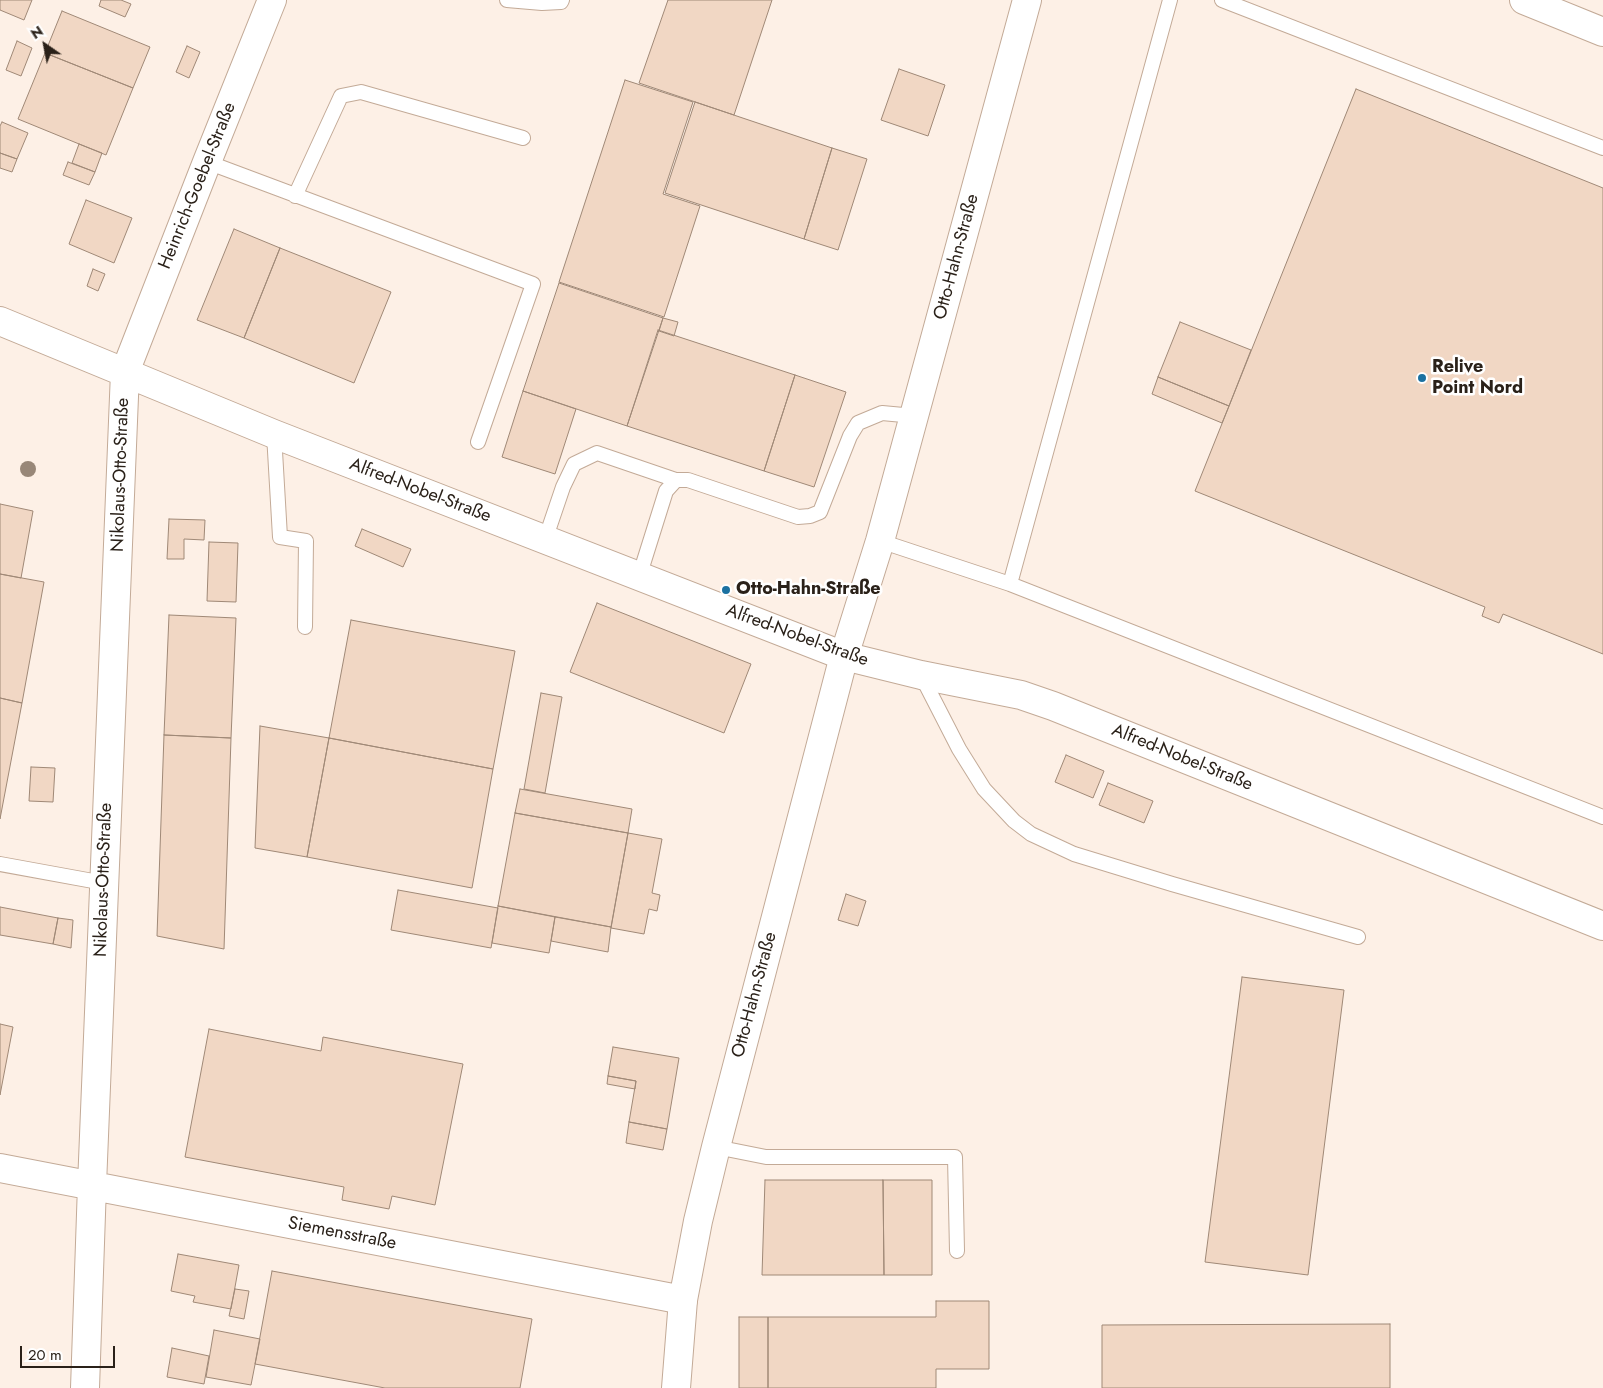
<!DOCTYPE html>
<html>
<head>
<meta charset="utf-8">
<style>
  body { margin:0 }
  #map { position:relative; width:1603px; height:1388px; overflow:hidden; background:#fef9f5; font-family:Jost,sans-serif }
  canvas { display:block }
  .north { position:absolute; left:20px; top:20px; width:50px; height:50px; -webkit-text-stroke:4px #fff; paint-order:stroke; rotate:327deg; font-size:14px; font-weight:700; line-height:20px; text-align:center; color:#2a2119 }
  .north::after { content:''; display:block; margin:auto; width:18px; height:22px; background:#2a2119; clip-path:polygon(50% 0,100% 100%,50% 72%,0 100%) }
  .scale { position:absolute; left:20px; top:1346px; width:95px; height:22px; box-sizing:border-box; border:2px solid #2a2119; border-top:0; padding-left:6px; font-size:15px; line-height:18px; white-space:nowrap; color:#2a2119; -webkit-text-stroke:4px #fff; paint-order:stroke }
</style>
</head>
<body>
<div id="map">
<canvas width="1603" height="1388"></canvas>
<div class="north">N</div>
<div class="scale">20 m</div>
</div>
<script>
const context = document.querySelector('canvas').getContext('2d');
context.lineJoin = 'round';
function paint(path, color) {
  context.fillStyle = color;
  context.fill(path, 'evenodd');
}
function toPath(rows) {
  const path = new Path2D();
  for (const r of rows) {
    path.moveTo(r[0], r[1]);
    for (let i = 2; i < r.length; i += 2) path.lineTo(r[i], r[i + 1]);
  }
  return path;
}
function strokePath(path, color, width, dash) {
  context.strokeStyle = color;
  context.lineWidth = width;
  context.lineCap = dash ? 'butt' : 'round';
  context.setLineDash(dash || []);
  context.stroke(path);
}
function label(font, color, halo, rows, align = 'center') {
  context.font = font + ' Jost,sans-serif';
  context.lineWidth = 5;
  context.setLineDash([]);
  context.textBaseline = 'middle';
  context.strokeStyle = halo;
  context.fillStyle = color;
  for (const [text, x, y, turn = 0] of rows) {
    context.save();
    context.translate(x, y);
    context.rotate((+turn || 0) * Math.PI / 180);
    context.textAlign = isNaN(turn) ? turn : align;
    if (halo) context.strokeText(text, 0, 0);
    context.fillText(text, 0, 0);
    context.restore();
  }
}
paint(toPath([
  [0,0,1603,0,1603,1388,0,1388]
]), '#fdf0e6');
const building = toPath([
  [0,0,32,0,24,20,0,10,0,0],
  [101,0,121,0,131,4,125,17,99,6,101,0],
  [668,0,772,0,734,115,639,83,668,0],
  [62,11,150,47,133,88,45,53,62,11],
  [17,41,32,48,21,76,6,70,17,41],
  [187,46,200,52,189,78,176,72,187,46],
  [45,53,133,88,106,155,18,119,45,53],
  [899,69,945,85,928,136,881,120,899,69],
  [625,80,693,102,663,194,700,206,664,317,559,282,625,80],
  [1356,89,1603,188,1603,654,1503,614,1499,623,1482,616,1485,607,1195,491,1356,89],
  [695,102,832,148,804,239,665,193,695,102],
  [2,122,28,133,17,159,0,153,0,126,2,122],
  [79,144,102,153,95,172,72,163,79,144],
  [832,148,867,159,838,250,804,239,832,148],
  [0,153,17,159,12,172,0,168,0,153],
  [68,162,95,172,89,185,63,175,68,162],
  [86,200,132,218,114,263,69,244,86,200],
  [234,229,280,248,244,338,197,320,234,229],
  [280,248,391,292,354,383,244,338,280,248],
  [93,269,105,274,98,291,87,286,93,269],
  [559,283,663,318,627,426,523,391,559,283],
  [663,318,678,322,674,336,659,331,663,318],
  [1180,322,1251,350,1229,406,1158,377,1180,322],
  [658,330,795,375,764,471,627,426,658,330],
  [795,375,846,392,814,487,764,471,795,375],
  [1158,377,1229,406,1222,423,1152,394,1158,377],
  [523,391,576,409,555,474,502,457,523,391],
  [0,504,33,511,21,578,0,574,0,504],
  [169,519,205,520,204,540,184,539,184,559,167,559,169,519],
  [362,529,411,549,403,567,355,546,362,529],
  [209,542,238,543,236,602,207,601,209,542],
  [0,574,44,582,22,703,0,698,0,574],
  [597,603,751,664,724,733,570,672,597,603],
  [169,615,236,618,231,738,164,735,169,615],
  [351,620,515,651,493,769,329,738,351,620],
  [541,693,562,697,545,793,524,789,541,693],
  [0,698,22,703,0,819,0,698],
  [260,726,329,738,307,857,255,848,260,726],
  [164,735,231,738,224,949,157,936,164,735],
  [329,738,493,769,472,888,307,857,329,738],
  [1066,755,1104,771,1093,798,1055,782,1066,755],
  [31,767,55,768,53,802,29,801,31,767],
  [1108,783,1153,801,1144,823,1099,805,1108,783],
  [520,789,632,809,628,833,515,813,520,789],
  [515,813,628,833,611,927,498,906,515,813],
  [628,833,662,839,652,893,660,895,657,911,649,909,644,934,611,928,628,833],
  [398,890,498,908,491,948,391,930,398,890],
  [846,894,866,901,858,926,838,920,846,894],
  [498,906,555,917,549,953,492,943,498,906],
  [0,907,58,918,53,944,0,935,0,907],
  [555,917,611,927,608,952,551,941,555,917],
  [58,918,73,920,71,948,53,944,58,918],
  [1242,977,1344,990,1308,1275,1205,1262,1242,977],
  [0,1024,13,1027,0,1095,0,1024],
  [209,1029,321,1051,323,1037,463,1064,435,1205,392,1196,389,1209,342,1200,344,1187,185,1157,209,1029],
  [613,1047,679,1058,667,1129,629,1122,636,1081,608,1076,613,1047],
  [608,1076,636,1081,635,1089,607,1084,608,1076],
  [629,1122,667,1129,663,1150,626,1143,629,1122],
  [765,1180,883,1180,884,1275,762,1275,765,1180],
  [883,1180,932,1180,932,1275,884,1275,883,1180],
  [178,1254,239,1265,231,1309,193,1302,195,1296,171,1291,178,1254],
  [272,1271,532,1319,520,1388,385,1388,255,1364,272,1271],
  [235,1289,249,1291,244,1319,229,1316,235,1289],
  [936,1301,989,1301,989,1369,936,1369,936,1388,768,1388,768,1317,936,1317,936,1301],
  [739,1317,768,1317,768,1388,739,1388,739,1317],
  [1390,1324,1390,1388,1102,1388,1102,1325,1390,1324],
  [214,1330,260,1339,251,1385,206,1377,214,1330],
  [172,1348,209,1356,204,1384,167,1377,172,1348]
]);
paint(building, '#f1d7c4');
strokePath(building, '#a08977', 1);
const service = toPath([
  [507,0,542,3,561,2,562,0],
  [1222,0,1603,148],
  [207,162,533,284,478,442],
  [295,196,341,96,361,92,523,138],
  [274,434,280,537,306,541,305,627],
  [545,540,563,487,574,464,597,453,676,480],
  [880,541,1010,584,1603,817],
  [639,577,666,491,676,480,688,480,798,517,810,516,820,512,850,436,858,423,882,413,914,416],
  [1010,584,1170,0],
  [921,675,959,749,984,789,1014,821,1031,834,1074,854,1172,884,1358,937],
  [0,864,104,883],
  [716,1147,766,1157,955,1157,957,1251]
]);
const minor = toPath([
  [1524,0,1603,32],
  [0,321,274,434,844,656,921,675,1021,695,1053,706,1603,926],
  [0,1168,683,1300],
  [85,1388,92,1185,125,372,207,162,272,0]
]);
const tertiary = toPath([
  [676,1388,683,1300,698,1221,716,1147,844,656,880,541,1027,0]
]);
strokePath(service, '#c3aa97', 16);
strokePath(minor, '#c3aa97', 30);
strokePath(tertiary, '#c3aa97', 30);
strokePath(service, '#fff', 14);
strokePath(minor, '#fff', 28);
strokePath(tertiary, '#fff', 28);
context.fillStyle = '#988778';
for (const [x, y] of [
  [28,469]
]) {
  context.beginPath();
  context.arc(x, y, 8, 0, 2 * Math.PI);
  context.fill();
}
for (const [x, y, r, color] of [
  [1422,378,5,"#1b71a1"],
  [726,590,5,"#1b71a1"]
]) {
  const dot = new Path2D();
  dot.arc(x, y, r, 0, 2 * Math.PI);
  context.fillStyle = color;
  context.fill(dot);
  strokePath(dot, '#fff', 2);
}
label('18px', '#2a2119', '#fff', [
  ["Heinrich-Goebel-Straße",198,186,-68],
  ["Otto-Hahn-Straße",957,257,-75],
  ["Nikolaus-Otto-Straße",121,475,-88],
  ["Alfred-Nobel-Straße",420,491,21],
  ["Alfred-Nobel-Straße",797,636,20],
  ["Alfred-Nobel-Straße",1182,758,22],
  ["Nikolaus-Otto-Straße",104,880,-88],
  ["Otto-Hahn-Straße",755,995,-75],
  ["Siemensstraße",342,1234,11]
]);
label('bold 18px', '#2a2119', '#fff', [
  ["Relive",1432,368],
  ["Point Nord",1432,389],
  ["Otto-Hahn-Straße",736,590]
], 'left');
</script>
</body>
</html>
